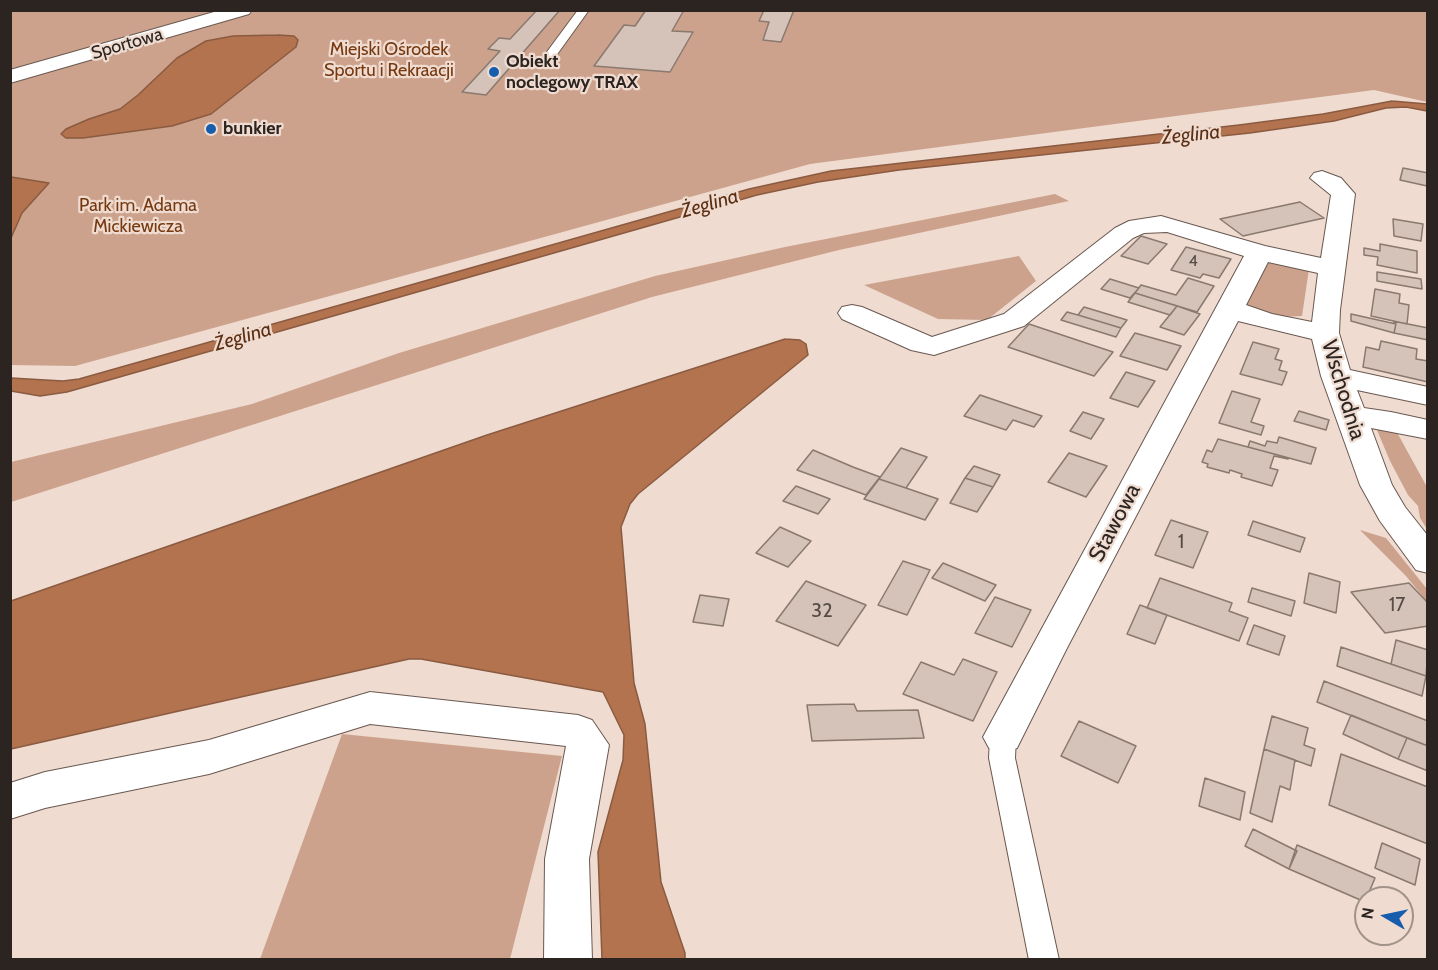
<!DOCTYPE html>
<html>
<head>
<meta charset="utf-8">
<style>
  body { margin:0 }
  #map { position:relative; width:1438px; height:970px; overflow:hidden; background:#efdbd0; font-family:Cabin,sans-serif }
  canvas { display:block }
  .frame { position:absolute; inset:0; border:12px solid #2b2420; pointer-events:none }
  .north { position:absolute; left:1354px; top:886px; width:60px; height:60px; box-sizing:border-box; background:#efdbd0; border:2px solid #a1928a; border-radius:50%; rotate:279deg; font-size:16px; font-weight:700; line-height:24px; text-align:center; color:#2b2420 }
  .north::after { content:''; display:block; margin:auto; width:21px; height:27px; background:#165ead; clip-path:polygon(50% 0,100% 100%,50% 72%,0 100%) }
</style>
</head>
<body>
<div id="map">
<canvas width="1438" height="970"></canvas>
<div class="frame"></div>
<div class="north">N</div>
</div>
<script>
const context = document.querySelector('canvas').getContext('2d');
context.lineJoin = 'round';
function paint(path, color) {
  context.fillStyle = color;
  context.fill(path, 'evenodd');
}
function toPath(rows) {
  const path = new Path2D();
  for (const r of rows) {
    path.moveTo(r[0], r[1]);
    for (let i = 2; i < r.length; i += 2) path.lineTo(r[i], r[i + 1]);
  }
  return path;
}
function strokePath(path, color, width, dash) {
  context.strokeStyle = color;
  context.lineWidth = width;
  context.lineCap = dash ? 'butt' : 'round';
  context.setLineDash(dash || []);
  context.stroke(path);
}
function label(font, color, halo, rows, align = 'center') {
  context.font = font + ' Cabin,sans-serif';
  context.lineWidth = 4.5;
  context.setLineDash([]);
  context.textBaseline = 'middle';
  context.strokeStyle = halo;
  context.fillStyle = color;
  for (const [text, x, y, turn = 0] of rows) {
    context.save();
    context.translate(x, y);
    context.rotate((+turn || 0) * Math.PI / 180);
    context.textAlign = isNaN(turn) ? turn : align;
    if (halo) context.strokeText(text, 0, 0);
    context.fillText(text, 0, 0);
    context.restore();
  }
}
paint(toPath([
  [11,11,1427,11,1427,102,1374,90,810,164,75,366,11,365],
  [1055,194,1069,201,839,250,652,297,11,502,11,462,252,404,399,353,655,276,785,247],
  [1019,256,1036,281,987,320,938,319,864,285],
  [1266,261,1309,269,1302,316,1281,317,1256,311,1242,303],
  [1374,423,1394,427,1427,487,1427,529,1420,518,1418,506,1408,495,1390,461],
  [1360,530,1386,538,1427,589,1427,602,1406,576],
  [342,734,562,756,510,959,260,959]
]), '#cca28c');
const water = toPath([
  [278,35,294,36,298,40,296,47,211,114,172,126,83,138,66,138,61,134,66,129,89,119,120,109,138,95,177,58,206,41,233,36,278,35],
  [1392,101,1427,104,1427,111,1406,107,1386,108,1334,121,1250,133,899,170,818,182,757,195,67,392,40,396,11,391,11,378,63,381,79,379,749,189,831,171,1239,125,1323,114,1392,101],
  [11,177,49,183,22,213,11,238,11,177],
  [785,339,800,340,806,344,808,355,638,494,630,504,621,527,634,683,645,724,661,882,685,953,685,959,602,959,598,852,623,760,624,735,603,692,421,659,409,659,11,749,11,601,487,435,785,339]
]);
paint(water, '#b3734f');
strokePath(water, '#8a5b41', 1.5);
const building = toPath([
  [537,10,560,10,486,95,462,92,500,51,488,49,499,38,510,39,537,10],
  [646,10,684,10,672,31,693,32,670,72,594,66,624,25,635,26,646,10],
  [764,10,794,10,781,42,763,40,769,22,759,21,764,10],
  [1403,168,1428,173,1427,186,1400,180,1403,168],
  [1300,202,1324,218,1243,236,1220,219,1300,202],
  [1393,219,1423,224,1421,241,1394,236,1393,219],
  [1141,236,1167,244,1148,264,1121,256,1141,236],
  [1380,244,1417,251,1417,273,1377,265,1378,257,1364,255,1364,248,1380,251,1380,244],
  [1186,247,1231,259,1219,278,1203,274,1200,278,1171,270,1186,247],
  [1377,272,1421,279,1422,289,1377,281,1377,272],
  [1188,278,1214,286,1197,312,1135,293,1141,285,1176,295,1188,278],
  [1110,279,1139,288,1130,298,1101,289,1110,279],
  [1375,289,1400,294,1399,303,1409,305,1407,324,1371,316,1375,289],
  [1135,293,1177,306,1170,315,1128,302,1135,293],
  [1177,306,1200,314,1184,335,1160,327,1177,306],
  [1084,307,1127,320,1121,328,1078,315,1084,307],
  [1067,312,1078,315,1121,328,1116,337,1061,320,1067,312],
  [1351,314,1396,324,1394,333,1351,321,1351,314],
  [1393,321,1428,328,1428,340,1394,333,1396,324,1393,321],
  [1029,324,1113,352,1094,376,1008,347,1029,324],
  [1135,333,1181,346,1167,370,1120,356,1135,333],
  [1381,341,1417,349,1416,359,1428,361,1428,382,1363,367,1366,347,1379,350,1381,341],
  [1253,342,1279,349,1275,359,1282,361,1279,370,1287,372,1282,385,1240,374,1253,342],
  [1126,372,1155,381,1138,407,1110,398,1126,372],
  [1232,391,1260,399,1251,422,1264,426,1261,435,1219,423,1232,391],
  [980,395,1042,416,1034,427,1013,420,1006,430,964,416,980,395],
  [1299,411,1329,420,1326,430,1294,421,1299,411],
  [1083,412,1104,419,1091,439,1070,431,1083,412],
  [1279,437,1316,448,1311,464,1248,447,1250,441,1265,446,1267,441,1277,443,1279,437],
  [1218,439,1289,458,1288,459,1274,456,1270,468,1278,470,1272,486,1241,477,1242,474,1230,470,1229,473,1207,467,1208,464,1202,462,1207,450,1212,452,1218,439],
  [901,448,927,457,906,488,879,479,901,448],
  [813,450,853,467,880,477,866,495,797,470,813,450],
  [1069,453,1107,466,1086,497,1048,482,1069,453],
  [974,466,1000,475,993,487,965,478,974,466],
  [965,478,993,487,977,512,950,503,965,478],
  [879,479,906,488,938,499,925,520,864,499,879,479],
  [796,486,830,499,818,514,783,501,796,486],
  [1171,520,1208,532,1193,568,1155,555,1171,520],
  [1253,521,1305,538,1300,552,1248,535,1253,521],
  [780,527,811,541,788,567,756,553,780,527],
  [903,561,930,570,907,615,878,605,903,561],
  [943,563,996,585,985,601,932,578,943,563],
  [1309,573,1340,582,1336,613,1304,603,1309,573],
  [1160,578,1232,603,1229,611,1248,618,1239,641,1147,608,1160,578],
  [806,581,866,605,838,646,776,621,806,581],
  [1409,583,1428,603,1428,626,1385,633,1351,592,1409,583],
  [1252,588,1295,601,1291,616,1248,602,1252,588],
  [700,595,729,599,723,626,693,622,700,595],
  [995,597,1031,610,1012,647,975,633,995,597],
  [1140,605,1167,615,1155,644,1127,634,1140,605],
  [1254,625,1285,636,1279,655,1247,644,1254,625],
  [1396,640,1428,650,1426,676,1391,664,1396,640],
  [1341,647,1426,676,1422,696,1337,666,1341,647],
  [963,659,997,672,973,721,903,694,921,662,954,675,963,659],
  [1324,681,1428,721,1428,746,1317,702,1324,681],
  [854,704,857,711,918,710,924,738,812,741,807,705,854,704],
  [1351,715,1407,738,1398,759,1343,734,1351,715],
  [1272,716,1308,728,1304,745,1315,749,1311,766,1264,749,1272,716],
  [1079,721,1136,746,1118,783,1061,756,1079,721],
  [1407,738,1428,746,1428,771,1398,759,1407,738],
  [1264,749,1295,760,1290,790,1280,786,1272,822,1250,813,1264,749],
  [1341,754,1428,787,1428,844,1329,805,1341,754],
  [1205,778,1245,792,1240,820,1199,806,1205,778],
  [1253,829,1297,851,1289,869,1245,846,1253,829],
  [1382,843,1420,859,1415,885,1375,868,1382,843],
  [1297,845,1375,878,1365,902,1289,869,1297,845]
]);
paint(building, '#d5c2b8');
strokePath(building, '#8a796f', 1.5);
const service = toPath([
  [578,10,589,10,548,67,540,67,538,64,578,10],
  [1003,727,1012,730,1016,737,1015,758,1059,960,1029,960,989,758,990,737,994,730,1003,727]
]);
const minor = toPath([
  [221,10,252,10,249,14,10,83,10,70,221,10],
  [1322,171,1341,178,1355,194,1340,310,1339,333,1350,370,1428,387,1428,405,1357,390,1364,408,1391,412,1428,420,1428,439,1371,428,1392,485,1405,507,1428,536,1428,573,1416,570,1380,521,1360,485,1321,376,1312,339,1238,321,1067,648,1017,748,1003,753,989,748,983,737,1244,256,1167,232,1144,233,1133,238,1024,326,934,355,911,350,842,319,838,313,842,307,852,305,862,307,932,337,1004,314,1115,228,1129,221,1161,216,1265,246,1321,258,1331,195,1310,178,1314,173,1322,171],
  [1268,262,1318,273,1312,322,1272,314,1246,305,1268,262],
  [370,692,578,715,592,720,609,745,589,859,592,960,544,960,545,859,566,746,370,724,209,774,45,808,10,819,10,783,45,772,209,740,370,692]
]);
strokePath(service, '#695850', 2);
strokePath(minor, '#695850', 2);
paint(service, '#fff');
paint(minor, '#fff');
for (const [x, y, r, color] of [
  [494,72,6,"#165ead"],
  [211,129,6,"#165ead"]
]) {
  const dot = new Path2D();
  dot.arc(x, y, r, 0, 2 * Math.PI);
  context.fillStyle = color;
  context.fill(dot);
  strokePath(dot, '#efdbd0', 2);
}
label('16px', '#564c46', null, [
  ["4",1193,261]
]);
label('18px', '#2b2420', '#efdbd0', [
  ["Sportowa",127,44,-16]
]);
label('18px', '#763910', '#efdbd0', [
  ["Miejski Ośrodek",389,50],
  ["Sportu i Rekraacji",389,71],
  ["Park im. Adama",138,206],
  ["Mickiewicza",138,227]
]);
label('bold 18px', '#2b2420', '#efdbd0', [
  ["Obiekt",506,62],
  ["noclegowy TRAX",506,83],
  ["bunkier",223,129]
], 'left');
label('italic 20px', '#5b2f14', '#efdbd0', [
  ["Żeglina",1191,135,-6],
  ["Żeglina",710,204,-16],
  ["Żeglina",243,337,-16]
]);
label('20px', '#564c46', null, [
  ["1",1181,542],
  ["17",1397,605],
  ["32",822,611]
]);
label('22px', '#2b2420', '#efdbd0', [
  ["Wschodnia",1343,390,73],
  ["Stawowa",1115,523,-62]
]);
</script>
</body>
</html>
